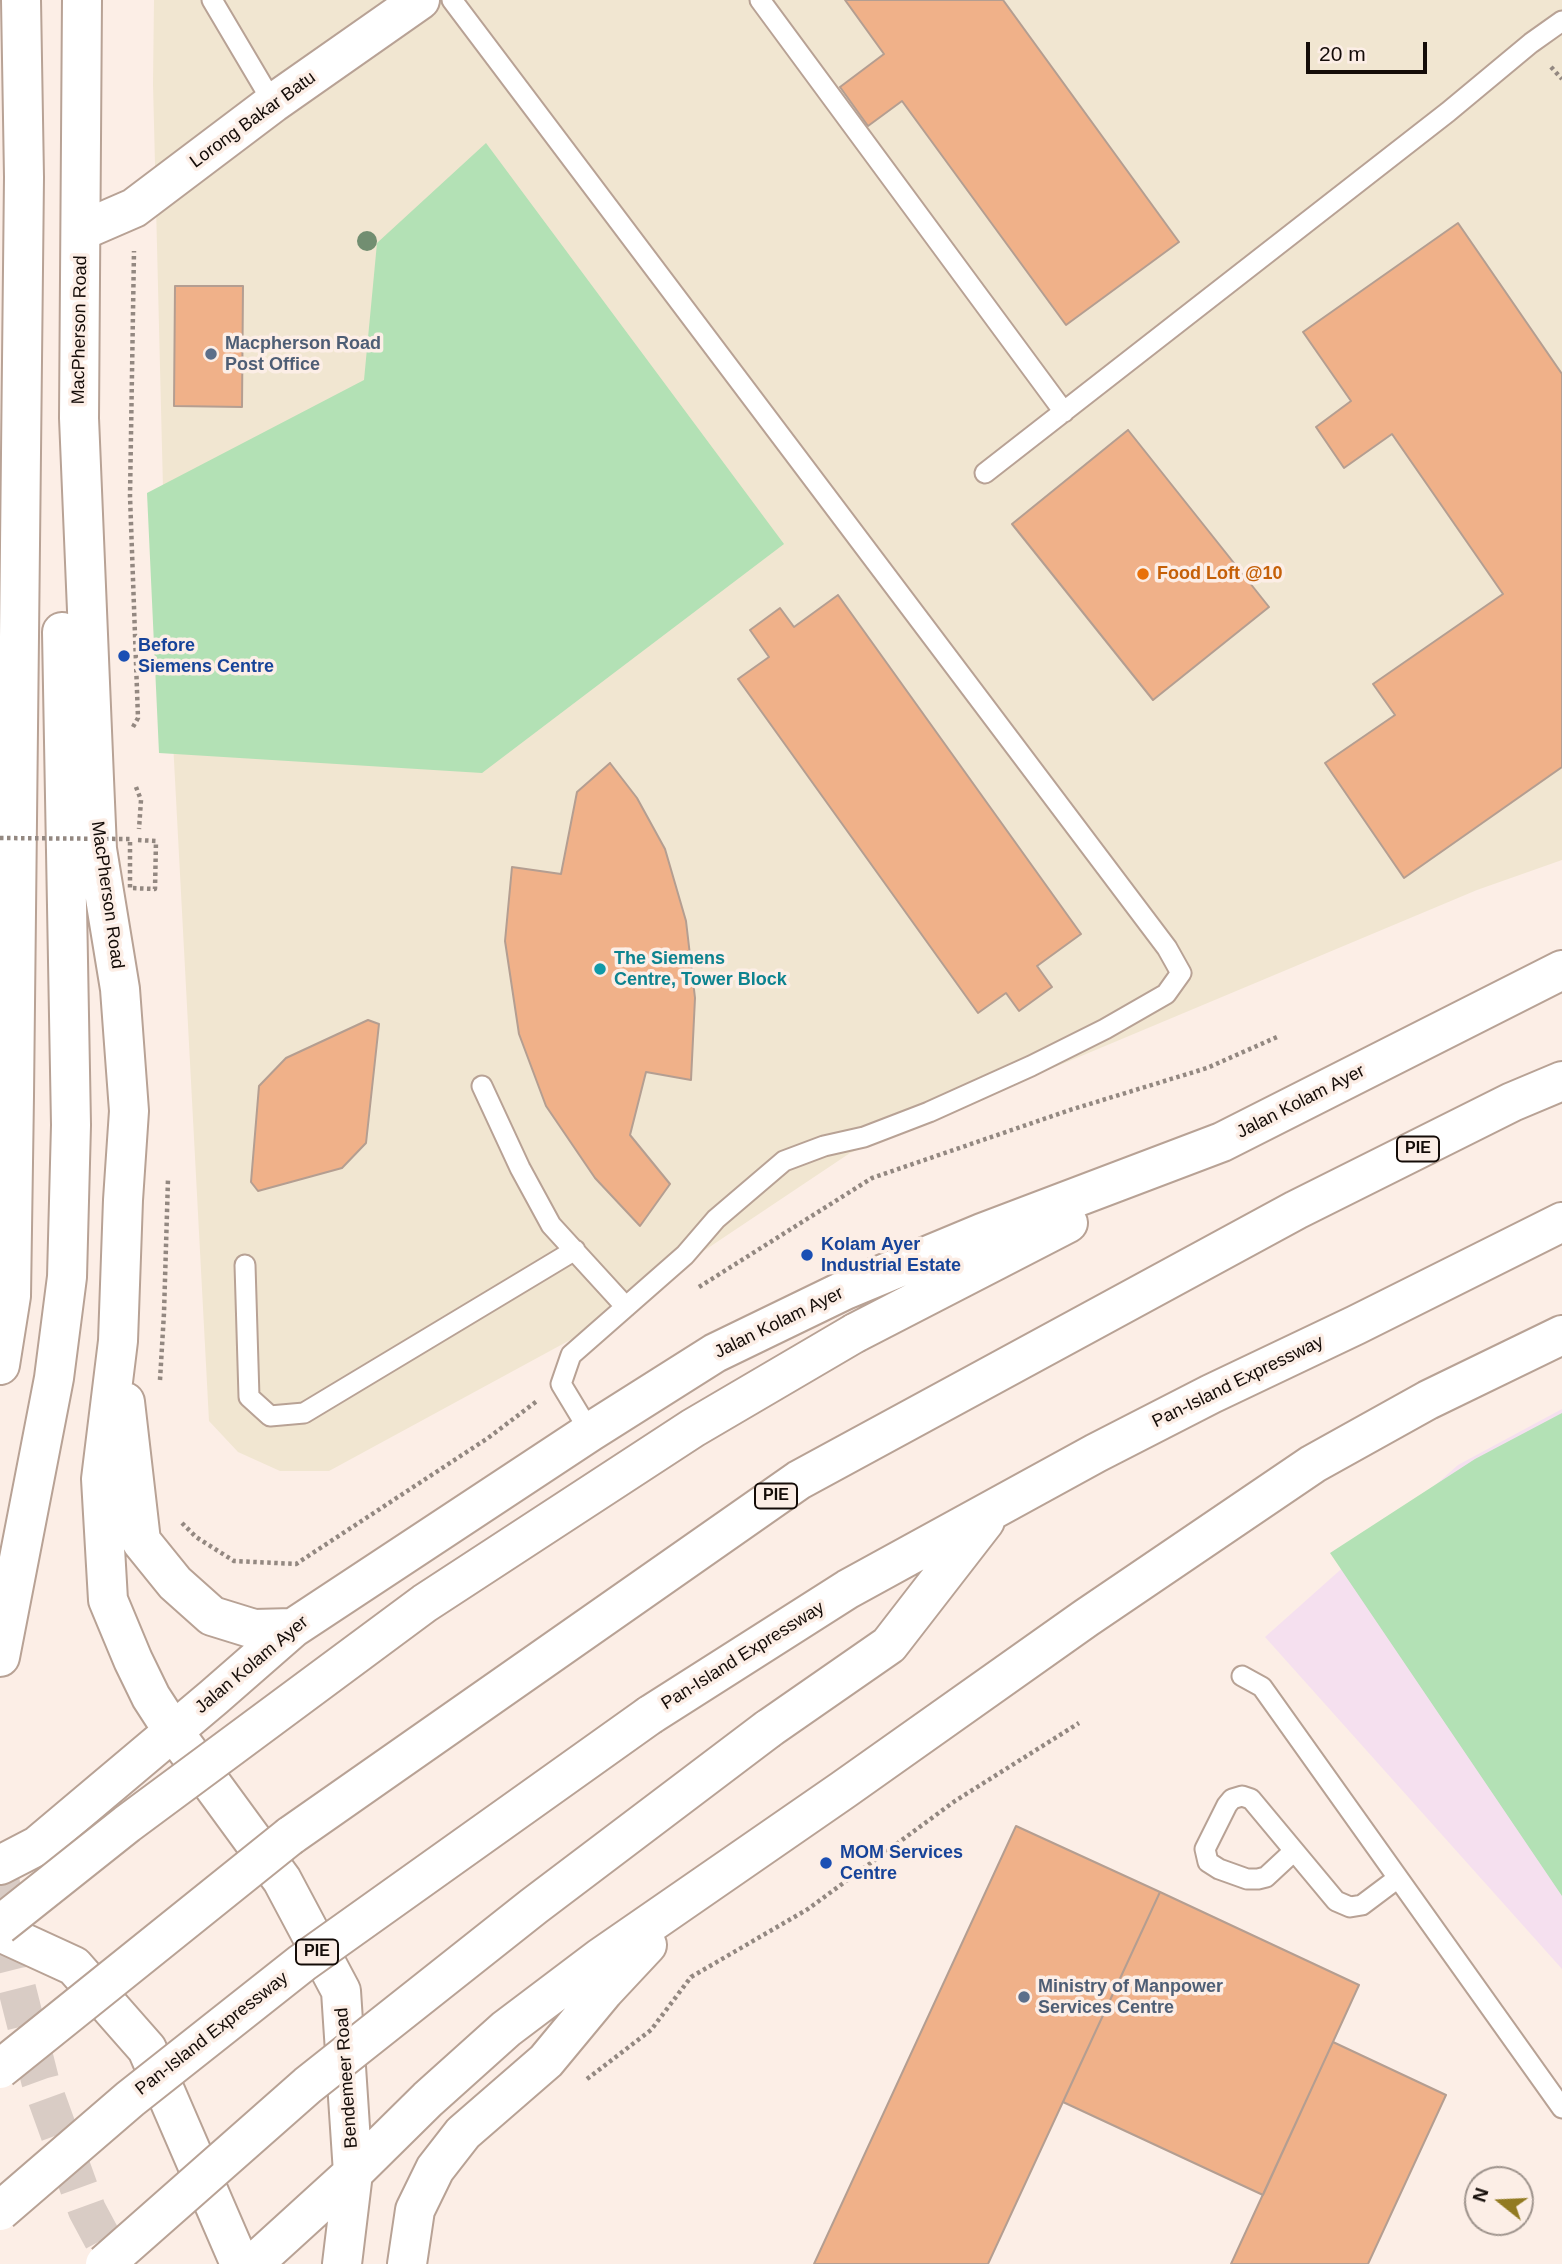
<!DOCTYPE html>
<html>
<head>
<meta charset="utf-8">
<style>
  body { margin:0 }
  #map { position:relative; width:1562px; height:2264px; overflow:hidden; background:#fceee6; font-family:Helvetica,sans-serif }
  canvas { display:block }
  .north { position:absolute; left:1464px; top:2166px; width:70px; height:70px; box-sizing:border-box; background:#fceee6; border:2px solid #9f948d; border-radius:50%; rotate:288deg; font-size:19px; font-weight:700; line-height:28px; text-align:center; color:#140c08 }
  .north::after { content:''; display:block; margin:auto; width:24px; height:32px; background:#927a21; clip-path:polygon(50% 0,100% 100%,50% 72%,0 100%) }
  .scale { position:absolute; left:1306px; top:42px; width:121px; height:32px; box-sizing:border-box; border:4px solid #140c08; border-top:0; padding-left:9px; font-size:21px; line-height:24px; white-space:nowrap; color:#140c08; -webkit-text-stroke:5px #fceee6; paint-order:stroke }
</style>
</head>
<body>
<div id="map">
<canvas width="1562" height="2264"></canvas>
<div class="north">N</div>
<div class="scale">20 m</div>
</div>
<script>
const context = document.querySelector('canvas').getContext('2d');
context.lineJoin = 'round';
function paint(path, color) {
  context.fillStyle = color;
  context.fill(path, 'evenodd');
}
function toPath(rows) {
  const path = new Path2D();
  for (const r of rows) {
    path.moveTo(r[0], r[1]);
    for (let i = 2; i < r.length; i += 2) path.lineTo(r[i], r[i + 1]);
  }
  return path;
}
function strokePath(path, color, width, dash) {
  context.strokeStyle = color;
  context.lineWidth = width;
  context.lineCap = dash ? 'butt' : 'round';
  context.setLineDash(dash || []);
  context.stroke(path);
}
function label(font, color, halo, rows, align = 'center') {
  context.font = font + ' Helvetica,sans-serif';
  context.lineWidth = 7;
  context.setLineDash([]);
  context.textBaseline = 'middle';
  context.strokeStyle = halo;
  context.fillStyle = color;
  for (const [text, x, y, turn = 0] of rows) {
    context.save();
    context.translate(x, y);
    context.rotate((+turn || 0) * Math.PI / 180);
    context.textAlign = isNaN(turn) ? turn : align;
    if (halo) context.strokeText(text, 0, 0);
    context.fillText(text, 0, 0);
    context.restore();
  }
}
paint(toPath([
  [154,0,1562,0,1562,860,1477,890,850,1153,572,1339,329,1471,280,1471,238,1452,209,1421,166,610,153,84]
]), '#f1e6d1');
paint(toPath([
  [1562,1409,1562,1969,1265,1637,1458,1465]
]), '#f5e0ef');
paint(toPath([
  [486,143,784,544,482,773,159,753,147,493,364,380,377,243],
  [1562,1413,1562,1896,1330,1553,1475,1459]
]), '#b3e1b5');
const building = toPath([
  [845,0,1003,0,1179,242,1066,325,902,101,868,126,840,87,884,54,845,0],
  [1458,223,1562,374,1562,767,1404,878,1325,763,1395,715,1373,684,1503,594,1392,434,1344,468,1316,427,1351,401,1303,332,1458,223],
  [175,286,243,286,242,407,174,406,175,286],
  [1128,430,1269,607,1153,700,1012,524,1128,430],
  [838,595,1081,934,1037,966,1052,987,1019,1011,1006,993,978,1013,738,679,769,657,750,630,780,608,794,627,838,595],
  [610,763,637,798,665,849,686,921,695,998,691,1080,646,1072,630,1135,670,1184,640,1226,595,1178,546,1106,519,1034,505,941,512,867,561,874,577,792,610,763],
  [368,1020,379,1024,366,1143,342,1168,258,1191,251,1182,259,1086,286,1058,368,1020],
  [1016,1826,1160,1892,988,2264,814,2264,1016,1826],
  [1160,1892,1359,1985,1263,2195,1063,2102,1160,1892],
  [1333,2042,1446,2095,1368,2264,1231,2264,1333,2042]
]);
paint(building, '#f0b189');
strokePath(building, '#b49e91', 2);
strokePath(toPath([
  [0,1876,12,1969,40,2080,87,2210,116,2264]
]), '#d9ccc5', 38, [38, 19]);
const service = toPath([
  [212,0,273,103],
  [452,0,1167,948,1181,973,1166,994,1105,1029,1031,1066,929,1112,864,1137,824,1146,784,1161,716,1219,685,1255,571,1355,561,1384,590,1432],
  [760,0,1064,412],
  [985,473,1448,112,1531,43,1562,21],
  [482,1086,520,1168,551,1225,626,1307],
  [245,1265,249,1397,270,1416,304,1413,575,1250],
  [1242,1676,1262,1687,1562,2108],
  [1294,1851,1266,1877,1258,1879,1247,1879,1219,1869,1208,1862,1205,1849,1227,1805,1232,1799,1242,1796,1251,1799,1336,1901,1350,1907,1362,1905,1398,1878]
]);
const minor = toPath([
  [81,231,134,208,273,103,420,0]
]);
const primary = toPath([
  [82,0,79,418,94,779,97,849,120,989,129,1111,123,1200,118,1341,101,1479,108,1600,133,1660,151,1697,173,1731,282,1880,341,1991,353,2173,342,2264],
  [855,1333,1068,1223],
  [0,1365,11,1296,14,1096,24,177,21,0],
  [125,1402,141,1541,175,1583,212,1616,254,1629,293,1628],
  [0,1657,54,1378,67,1277,71,1125,62,632],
  [0,1865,37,1846,214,1697,293,1628,590,1432,715,1353,845,1290,982,1233,1222,1142,1562,970],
  [0,1932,74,1966,147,2049,240,2264],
  [253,2264,353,2173,428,2099,506,2029,600,1958,843,1790,1086,1618,1313,1464,1428,1400,1562,1335],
  [407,2264,415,2210,435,2169,463,2133,546,2061,604,1991,647,1945]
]);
const motorway = toPath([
  [650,1715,848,1589,1096,1453,1211,1394,1356,1325,1562,1222],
  [768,1729,889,1645,985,1521],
  [290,1836,799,1480,1296,1210,1512,1102,1562,1081]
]);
strokePath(service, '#b8a295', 23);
strokePath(minor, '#b8a295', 42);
strokePath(primary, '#b8a295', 42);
strokePath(motorway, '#b8a295', 42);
strokePath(toPath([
  [1551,67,1562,79],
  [133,727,138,718,130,496,134,251],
  [136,787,141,800,139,829],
  [138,840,156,841],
  [699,1287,872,1178,1070,1110,1207,1068,1277,1037],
  [160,1380,164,1313,168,1179],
  [182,1523,196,1537,234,1561,296,1564,488,1438,537,1401],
  [587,2079,651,2030,691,1977,808,1909,955,1801,1079,1723]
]), '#938881', 4.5, [3.5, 3.5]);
strokePath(service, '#fff', 19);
strokePath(minor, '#fff', 38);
strokePath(primary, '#fff', 38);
strokePath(motorway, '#fff', 38);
const primaryBridge = toPath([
  [0,1925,127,1824,425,1603,693,1428,855,1333]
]);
const motorwayBridge = toPath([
  [0,2069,290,1836],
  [0,2211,130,2099,302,1963,650,1715],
  [105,2264,308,2085,534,1906,768,1729]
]);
strokePath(primaryBridge, '#b8a295', 42, []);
strokePath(motorwayBridge, '#b8a295', 42, []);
strokePath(toPath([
  [0,838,130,839,130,888,155,889,156,841]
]), '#938881', 4.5, [3.5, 3.5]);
strokePath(primaryBridge, '#fff', 38);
strokePath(motorwayBridge, '#fff', 38);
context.fillStyle = '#728e71';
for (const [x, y] of [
  [367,241]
]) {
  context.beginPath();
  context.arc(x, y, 10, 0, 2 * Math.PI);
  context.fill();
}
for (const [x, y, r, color] of [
  [211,354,7,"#5c6f8a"],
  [1143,574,7,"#e8710a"],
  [124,656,7,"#1a4fb4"],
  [600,969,7,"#0f9aa8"],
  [807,1255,7,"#1a4fb4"],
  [826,1863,7,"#1a4fb4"],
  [1024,1997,7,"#5c6f8a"]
]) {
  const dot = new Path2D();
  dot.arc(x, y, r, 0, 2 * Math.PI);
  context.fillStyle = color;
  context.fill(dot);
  strokePath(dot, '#fceee6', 2.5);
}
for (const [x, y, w] of [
  [1418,1149,42],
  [776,1496,42],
  [317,1952,42]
]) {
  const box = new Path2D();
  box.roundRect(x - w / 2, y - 12.5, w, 25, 5);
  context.fillStyle = '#fceee6';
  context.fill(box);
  strokePath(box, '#140c08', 2);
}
label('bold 16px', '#140c08', null, [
  ["PIE",1418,1149],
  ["PIE",776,1496],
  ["PIE",317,1952]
]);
label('18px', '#140c08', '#fceee6', [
  ["Lorong Bakar Batu",253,120,-36],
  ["MacPherson Road",80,330,-89],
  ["MacPherson Road",107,895,82],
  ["Jalan Kolam Ayer",1301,1102,-27],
  ["Jalan Kolam Ayer",779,1323,-26],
  ["Pan-Island Expressway",1238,1382,-26],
  ["Pan-Island Expressway",743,1656,-32],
  ["Jalan Kolam Ayer",252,1665,-40],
  ["Pan-Island Expressway",212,2034,-38],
  ["Bendemeer Road",347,2078,-94]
]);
label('bold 18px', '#4e5e75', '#fceee6', [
  ["Macpherson Road",225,344],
  ["Post Office",225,365],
  ["Ministry of Manpower",1038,1987],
  ["Services Centre",1038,2008]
], 'left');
label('bold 18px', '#c56008', '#fceee6', [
  ["Food Loft @10",1157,574]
], 'left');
label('bold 18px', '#164399', '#fceee6', [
  ["Before",138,646],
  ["Siemens Centre",138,667],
  ["Kolam Ayer",821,1245],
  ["Industrial Estate",821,1266],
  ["MOM Services",840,1853],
  ["Centre",840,1874]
], 'left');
label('bold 18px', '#0d838f', '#fceee6', [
  ["The Siemens",614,959],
  ["Centre, Tower Block",614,980]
], 'left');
</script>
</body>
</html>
